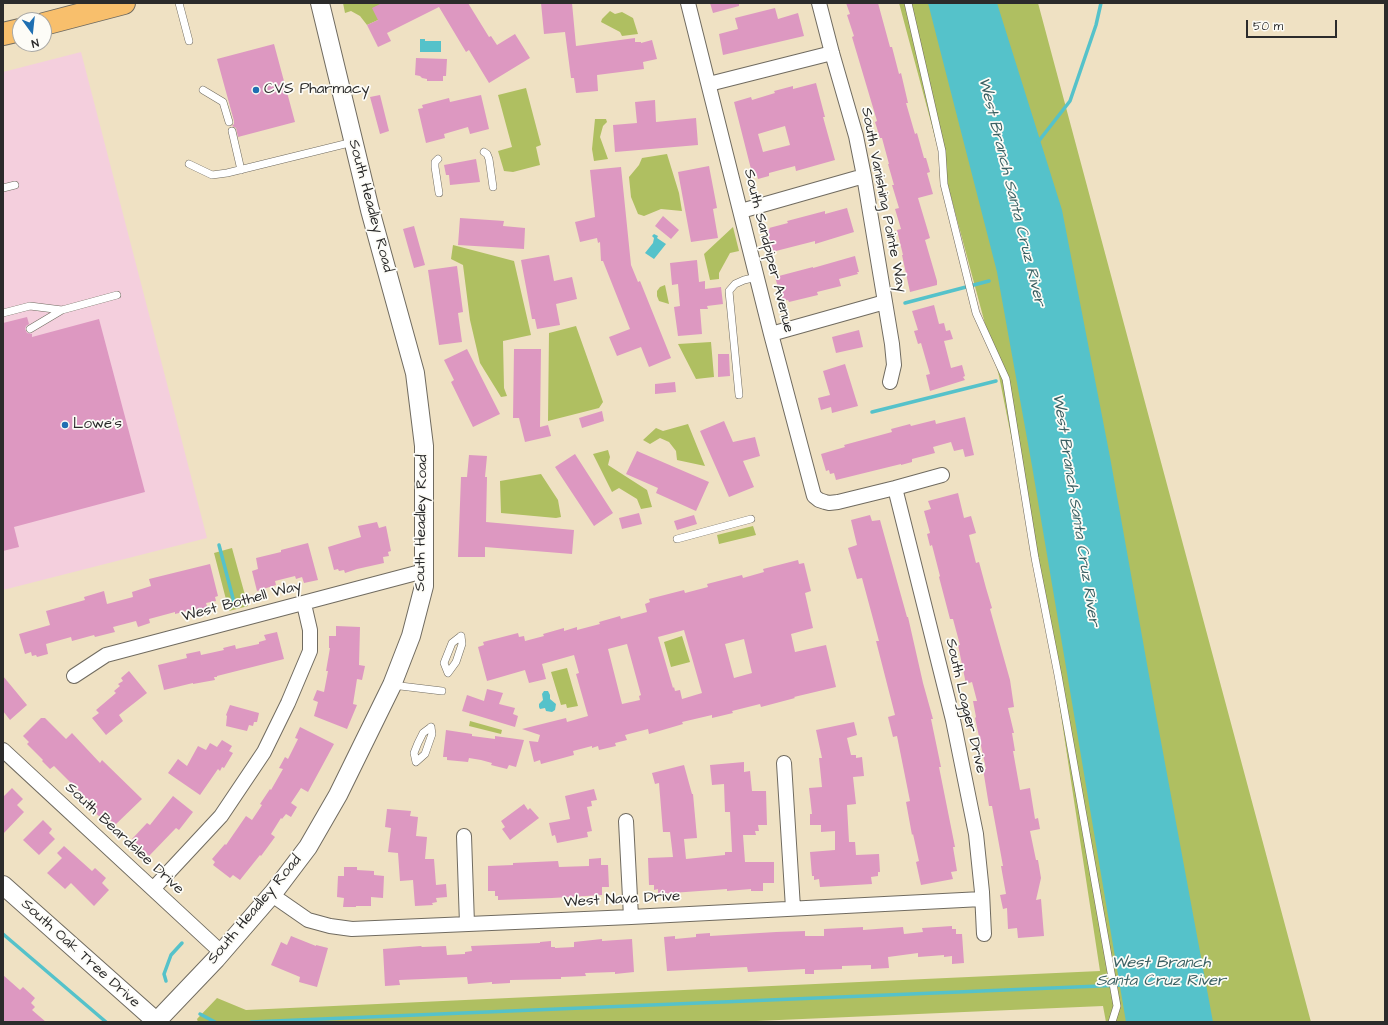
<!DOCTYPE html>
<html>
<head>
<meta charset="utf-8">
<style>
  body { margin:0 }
  #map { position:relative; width:1388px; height:1025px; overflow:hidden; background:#efe1c3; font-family:"Architects Daughter",sans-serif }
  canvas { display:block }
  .frame { position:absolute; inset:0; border:4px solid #2b2b2b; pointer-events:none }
  .north { position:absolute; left:12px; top:12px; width:40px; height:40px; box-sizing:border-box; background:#fdfcf7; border:1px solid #a9a8a5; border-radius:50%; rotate:165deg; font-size:11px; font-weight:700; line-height:16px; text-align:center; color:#2b2b2b }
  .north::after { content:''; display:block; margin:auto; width:14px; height:18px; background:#1f6fb2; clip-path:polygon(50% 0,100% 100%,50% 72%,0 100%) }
  .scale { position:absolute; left:1246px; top:20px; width:91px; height:18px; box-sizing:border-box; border:2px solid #2b2b2b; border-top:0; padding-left:5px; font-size:12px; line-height:14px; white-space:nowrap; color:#2b2b2b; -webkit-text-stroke:3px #fdfcf7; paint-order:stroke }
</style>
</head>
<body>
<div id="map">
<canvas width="1388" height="1025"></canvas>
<div class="frame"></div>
<div class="north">N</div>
<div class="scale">50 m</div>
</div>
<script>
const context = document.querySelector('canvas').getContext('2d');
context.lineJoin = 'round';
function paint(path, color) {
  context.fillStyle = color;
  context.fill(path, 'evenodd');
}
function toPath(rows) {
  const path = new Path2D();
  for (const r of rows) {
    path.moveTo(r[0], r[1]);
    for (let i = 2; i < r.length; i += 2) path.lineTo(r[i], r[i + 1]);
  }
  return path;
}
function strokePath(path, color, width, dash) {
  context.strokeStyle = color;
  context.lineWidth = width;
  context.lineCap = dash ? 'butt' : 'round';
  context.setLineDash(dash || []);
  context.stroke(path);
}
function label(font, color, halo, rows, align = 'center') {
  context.font = font + ' "Architects Daughter",sans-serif';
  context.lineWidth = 3.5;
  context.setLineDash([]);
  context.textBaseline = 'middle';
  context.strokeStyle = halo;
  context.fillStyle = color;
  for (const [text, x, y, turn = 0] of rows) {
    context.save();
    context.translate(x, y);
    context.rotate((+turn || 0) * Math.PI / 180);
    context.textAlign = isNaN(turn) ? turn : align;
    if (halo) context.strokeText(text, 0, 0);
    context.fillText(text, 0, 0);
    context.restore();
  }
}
paint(toPath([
  [81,52,207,538,3,590,3,72]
]), '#f4cfdd');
paint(toPath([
  [343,3,382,3,378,20,367,25,360,16,351,11,345,13],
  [899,3,1038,3,1311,1022,1106,1022,1103,1006,733,1022,198,1022,197,1019,217,998,246,1010,1100,971,1042,591,999,376],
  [610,11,615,14,622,12,633,18,638,34,622,36,620,32,601,22,602,19],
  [526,88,541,145,536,147,540,165,513,172,504,171,498,151,512,147,498,95],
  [595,119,606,119,607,122,603,126,600,137,608,159,594,161,592,149],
  [667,154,679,193,682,211,661,209,644,216,638,214,631,197,629,177,639,165,642,158],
  [733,227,739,251,730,253,719,273,719,279,710,280,704,254],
  [453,245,514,261,531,335,503,341,504,388,507,396,501,397,480,363,470,320,463,265,451,259],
  [665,285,669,304,659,301,657,296,657,291,660,287],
  [576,326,603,402,599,408,548,421,549,333],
  [711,342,714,377,696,379,678,344],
  [688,424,705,466,677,460,676,451,669,442,660,438,650,444,643,440,656,428,663,431],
  [608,450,610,457,608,465,647,490,652,507,641,509,637,499,619,488,612,492,593,454],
  [541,474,558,500,561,517,556,518,501,513,500,481],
  [753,526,756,535,719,544,717,535],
  [232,548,248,606,229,611,214,553],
  [682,636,690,662,671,667,664,642],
  [567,668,578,706,567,708,566,704,561,705,551,672],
  [470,721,502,730,501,734,469,726]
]), '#afbf61');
paint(toPath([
  [928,3,997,3,1062,210,1110,457,1157,720,1213,1022,1126,1022,1032,466,997,272],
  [420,39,425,39,425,41,441,41,441,52,420,52],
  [654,234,658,236,657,238,666,244,654,259,645,253,653,243,654,238,652,236],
  [544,691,548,691,550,695,550,699,556,704,555,710,552,712,546,711,545,708,540,709,539,707,539,704,543,700,542,694]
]), '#55c2ca');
strokePath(toPath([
  [1038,142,1070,101,1096,25,1101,3],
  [905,303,989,281],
  [872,412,996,381],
  [219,545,235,606],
  [3,934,106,1022],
  [166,981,164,974,171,955,182,943],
  [200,1014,215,1022],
  [251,1022,1123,985]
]), '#55c2ca', 3.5);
paint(toPath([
  [382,3,468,3,489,37,491,36,497,45,515,34,530,58,489,83,469,50,466,52,439,7,387,33,391,41,378,47,367,25,378,20,372,8],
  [541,3,572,3,576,46,635,38,635,42,641,42,641,43,652,40,657,59,643,62,644,69,597,75,598,91,576,93,574,78,571,78,565,32,544,34],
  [710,3,739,3,739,6,713,13],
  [846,3,878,3,890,47,892,47,899,74,901,73,908,103,906,103,915,134,917,133,924,158,926,158,930,172,927,173,933,194,918,198,930,238,925,240,937,281,937,285,910,292,902,255,903,255,897,230,901,229,895,209,899,208,892,185,894,185,888,164,889,164,882,138,880,138,875,122,877,121,852,37,854,36,847,15,850,14],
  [775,8,778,19,798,13,804,36,723,55,719,34,738,29,735,18],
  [274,44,295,122,238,137,236,128,232,126,234,124,234,121,217,59],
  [416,58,447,59,446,76,443,76,443,81,427,81,427,79,422,78,420,76,415,75],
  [816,83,825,117,823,117,835,160,796,171,795,166,769,173,769,176,758,179,757,175,753,177,734,102,751,97,752,100,775,93,774,91,793,86,793,89],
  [785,126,790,145,763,152,758,134],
  [380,95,389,131,380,134,370,97],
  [481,95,489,129,470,134,468,127,444,134,445,138,426,143,418,109,423,108,422,105,449,98,450,102],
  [655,100,656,122,696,118,698,145,615,152,613,125,637,123,635,102],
  [476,159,480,182,450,185,449,175,446,175,444,165],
  [709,166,717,208,713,209,718,238,691,242,678,172],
  [621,167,631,265,638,282,640,281,671,358,649,367,641,347,617,356,609,337,630,329,603,261,601,261,600,242,598,243,597,238,580,242,575,222,595,217,590,170],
  [847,208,854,232,815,244,815,241,772,252,767,230,770,229,769,228,788,223,787,221,825,211,825,214],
  [663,216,679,230,671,239,655,226],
  [460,218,504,221,503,226,525,228,524,249,458,245],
  [414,226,425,265,414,268,403,229],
  [549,255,554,281,572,277,577,299,556,304,560,325,537,329,535,319,532,319,521,260],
  [855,256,859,272,857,272,858,274,839,279,841,286,817,292,818,295,789,302,788,300,782,301,775,277,813,267,813,268],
  [697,260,699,282,705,281,705,289,721,287,723,304,707,306,708,309,700,309,702,334,678,336,674,307,680,306,678,284,672,285,670,263],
  [457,266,463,312,458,313,462,342,439,345,428,270],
  [934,305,939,324,944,323,946,331,950,330,953,339,944,341,951,368,962,365,965,376,963,377,965,380,930,391,926,375,930,374,921,343,918,344,914,331,918,330,912,311],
  [27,317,29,324,26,326,25,329,27,333,32,334,32,337,99,319,145,492,14,527,19,547,3,551,3,323],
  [859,330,863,347,836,353,832,337],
  [467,349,500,414,473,427,451,382,454,380,444,360],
  [514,349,541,349,540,427,548,425,551,436,525,442,519,418,513,418],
  [718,354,729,354,730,376,718,377],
  [845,364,858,406,832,413,831,407,821,410,818,398,830,395,823,371],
  [675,382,676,392,655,394,655,384],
  [602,411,604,421,582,428,579,418],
  [965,417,974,455,965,457,963,449,954,451,951,442,933,447,935,453,912,459,912,462,901,465,901,464,836,480,834,473,830,474,829,470,826,471,821,454,845,447,844,445,892,432,891,429,910,424,911,426,935,420,936,424],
  [724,421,733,442,755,437,760,456,743,461,754,487,729,497,700,431],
  [637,451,709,482,696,511,656,493,658,488,626,474],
  [575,454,613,513,594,526,555,467],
  [469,455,487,456,485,477,487,477,486,522,574,530,572,554,485,547,485,557,458,557,461,477,467,477],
  [958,493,964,518,971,516,976,533,969,535,976,563,979,562,986,588,992,608,990,609,1010,680,1014,707,1008,708,1014,733,1012,733,1015,751,1013,751,1020,790,1030,788,1035,819,1038,818,1040,829,1030,831,1036,860,1038,860,1041,878,1036,900,1041,899,1044,936,1018,938,1017,928,1008,929,1007,908,1003,909,1000,895,1006,894,1001,866,1003,866,992,806,989,806,983,769,986,769,975,718,976,717,973,701,977,701,972,682,966,684,958,645,960,645,953,619,950,619,939,577,940,576,932,545,930,546,927,534,930,533,924,511,931,509,928,501],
  [639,513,642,524,622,529,619,518],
  [694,515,697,524,677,530,674,521],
  [870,515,872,521,880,520,907,617,908,617,923,683,933,719,931,719,941,767,939,767,955,847,953,847,957,871,951,872,953,879,921,885,916,862,919,861,913,834,912,835,906,802,910,801,897,736,893,737,888,717,895,715,876,641,879,641,862,578,857,579,848,548,857,545,851,520],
  [377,522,379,528,386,526,391,551,388,552,389,556,383,557,384,563,357,569,345,573,344,570,339,571,338,569,334,570,328,547,361,537,358,526],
  [308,543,318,580,304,583,302,577,296,579,295,576,275,581,276,585,257,591,252,571,258,569,256,558,281,552,281,550],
  [798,560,799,564,804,563,811,591,805,593,813,628,791,634,795,652,826,645,836,687,794,697,795,698,761,707,760,704,732,711,733,713,712,718,712,715,682,722,683,724,649,734,648,729,625,735,627,740,615,743,616,746,599,750,598,746,592,748,592,746,573,751,574,755,541,764,540,760,534,762,529,741,538,742,540,735,522,729,566,718,567,722,588,716,576,674,579,673,574,655,542,664,546,679,529,683,525,670,487,681,478,647,484,645,483,642,518,633,519,637,524,636,525,641,544,636,543,634,564,628,564,631,577,627,577,630,600,624,599,622,620,616,621,619,647,612,645,604,650,602,649,599,684,590,685,593,708,587,707,584,742,575,743,578,764,572,763,569],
  [684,630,702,693,682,699,680,690,675,691,674,687,673,688,658,637],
  [744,639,752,673,734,678,725,644],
  [627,644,641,695,639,696,640,700,622,704,608,649],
  [210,564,218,596,215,597,216,601,206,603,208,609,196,612,195,609,175,614,175,612,149,619,150,623,138,627,136,621,113,627,115,632,95,637,94,635,72,641,71,637,46,644,48,654,37,657,36,655,32,656,31,652,25,654,19,634,50,625,46,611,85,600,84,597,104,591,107,604,133,597,132,592,151,586,149,579],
  [336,626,360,627,359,665,365,666,362,680,357,679,353,704,357,705,347,729,314,716,318,702,313,700,317,690,324,692,328,671,326,671,330,648,329,648,329,636,336,636],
  [277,632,284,659,217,676,217,677,214,677,215,680,193,684,193,683,164,690,158,665,187,658,186,654,200,651,201,655,224,650,223,648,235,645,236,649,259,644,259,642,266,640,264,635],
  [129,671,147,693,119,715,123,721,106,735,92,718,99,713,96,710,116,693,114,691,120,686,118,684,123,681,121,678],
  [3,676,27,705,10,720,3,711],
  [487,689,503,693,499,704,515,708,513,714,518,716,515,727,462,711,467,695,484,701],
  [230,705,259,713,257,722,254,722,253,726,249,725,247,731,226,726,227,716,226,715],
  [41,718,45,718,66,739,72,733,100,763,102,760,142,799,115,825,104,814,101,818,91,809,94,806,54,766,50,769,42,761,43,760,27,744,29,742,23,736],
  [854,722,857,735,847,738,851,755,856,755,856,758,862,757,864,776,853,777,856,804,847,805,849,842,855,842,856,855,879,854,880,872,878,872,878,876,871,877,872,884,820,887,819,879,814,880,814,876,812,876,810,852,835,850,835,831,821,832,821,825,810,825,810,814,812,814,809,788,822,787,819,758,822,758,816,730],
  [300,727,334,744,308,792,301,788,291,803,297,807,291,817,286,814,282,819,281,818,271,834,275,837,261,856,260,855,240,880,233,875,230,878,213,865,215,862,212,859,225,844,226,845,246,816,252,820,262,805,260,804,270,789,271,790,283,769,279,768,285,757,288,759,298,739,295,738],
  [446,730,472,734,472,736,495,739,495,736,524,740,516,767,509,765,507,769,491,765,492,763,481,760,469,758,468,762,447,760,447,757,443,757],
  [222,740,232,746,229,751,233,753,224,768,222,767,220,771,218,769,200,795,168,773,178,759,187,766,198,746,206,750,210,743,217,747],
  [744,762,744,772,750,771,752,791,766,791,767,825,758,825,759,831,755,831,756,835,743,835,745,862,774,862,774,883,763,883,763,891,751,891,751,889,727,891,727,889,658,894,658,889,654,890,654,885,649,885,648,858,673,857,670,832,663,832,659,783,655,784,652,773,684,765,692,794,693,794,697,838,684,839,686,859,725,855,725,852,732,852,730,812,725,812,724,784,712,785,710,765],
  [12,788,23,799,17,805,24,812,3,834,3,797],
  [594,789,597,800,591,801,592,806,587,807,592,831,587,832,588,837,557,843,555,835,552,836,549,823,570,819,565,796],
  [173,796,193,812,179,830,176,828,149,856,132,839,147,823,150,825],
  [524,804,528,810,530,808,539,818,510,840,502,829,505,827,501,821],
  [387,809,411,811,410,816,418,817,416,836,427,837,425,859,434,859,436,885,446,884,447,897,436,898,437,902,432,903,433,905,415,906,413,880,400,881,398,853,388,852,391,828,385,827],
  [43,820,52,829,49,833,55,839,39,855,23,840],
  [64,846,92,871,95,868,106,878,102,883,109,890,94,906,71,883,65,889,47,873,62,858,57,853],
  [601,858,601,865,608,865,609,887,602,887,602,895,552,898,498,900,498,896,495,896,495,891,488,891,488,866,513,865,513,863,558,861,559,867,589,866,589,859],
  [344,867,357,867,357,870,374,871,374,875,384,876,383,898,371,897,371,906,356,906,356,907,343,907,344,898,337,897,338,876,344,876],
  [952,926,952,929,956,929,956,934,962,934,964,963,952,964,952,956,944,957,944,955,918,957,918,953,888,957,889,968,871,969,871,965,842,966,842,969,814,970,814,974,805,974,805,969,748,972,747,967,667,971,664,937,675,936,675,939,696,937,696,934,710,933,710,936,776,932,805,931,805,936,824,936,824,929,863,927,863,930,903,927,904,934,923,932,922,928],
  [291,936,316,946,316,945,328,948,317,987,299,982,300,977,271,965,281,942,287,945],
  [602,939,602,941,632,939,634,972,615,974,615,972,585,973,586,976,561,977,561,979,510,980,510,983,492,984,492,982,468,984,467,977,423,979,399,980,400,985,385,986,383,949,421,946,422,947,446,946,447,955,465,954,465,952,472,951,471,946,540,943,540,942,551,941,551,947,555,947,555,948,574,947,574,942],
  [3,975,20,990,23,987,35,998,31,1003,35,1007,32,1010,46,1022,3,1022]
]), '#dd98c1');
const service = toPath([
  [179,3,189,41],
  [908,3,942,151,944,184,976,313,1006,379,1035,558,1058,675,1117,1006,1112,1022],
  [203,90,223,102,229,122],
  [232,131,241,170],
  [484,152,487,154,489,159,493,187],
  [438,159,435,162,435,167,439,193],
  [189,164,212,175,227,173,353,142],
  [3,188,15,185],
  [3,313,30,306,62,310,117,295],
  [30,329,62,310],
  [739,395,729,291,735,284,744,280,757,277],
  [677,539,751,519],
  [461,636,462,644,456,662,448,673,444,663,452,643,461,636],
  [392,685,442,691],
  [431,727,432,734,425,754,416,762,414,753,418,743,423,733,431,727]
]);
const minor = toPath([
  [688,3,771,334,814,496,819,500,825,502,829,503,838,502,895,488,942,475],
  [819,3,832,53,856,136,864,176,892,344,894,365,890,382],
  [709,84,832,53],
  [741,211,864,176],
  [771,334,885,302],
  [895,488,953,720,976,834,982,892,984,934],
  [74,676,106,655,424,571],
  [3,750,222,953],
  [784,763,793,908],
  [626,821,631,917],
  [464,836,467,924],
  [153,889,221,816,264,752,288,703,310,651,310,630,304,604],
  [272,895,308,920,330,926,352,929,631,917,982,899]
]);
const tertiary = toPath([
  [3,885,157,1022],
  [156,1022,216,959,274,892,308,847,338,795,392,685,411,636,424,586,424,446,415,373,370,210,320,3]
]);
const primary = toPath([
  [44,24,124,3],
  [3,34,20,30]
]);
strokePath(service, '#706b60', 8);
strokePath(minor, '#706b60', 16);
strokePath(tertiary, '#706b60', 20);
strokePath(primary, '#706b60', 24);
strokePath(service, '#fff', 7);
strokePath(minor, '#fff', 14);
strokePath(tertiary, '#fff', 18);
strokePath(primary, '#f8bf6c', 22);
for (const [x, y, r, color] of [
  [256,90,4,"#1f6fb2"],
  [65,425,4,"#1f6fb2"]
]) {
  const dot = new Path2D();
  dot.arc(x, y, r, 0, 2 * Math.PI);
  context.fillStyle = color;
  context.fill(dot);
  strokePath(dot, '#fdfcf7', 1.5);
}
label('15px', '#2b2b2b', '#fdfcf7', [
  ["CVS Pharmacy",264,90],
  ["Lowe’s",73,425]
], 'left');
label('15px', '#2b2b2b', '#fdfcf7', [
  ["South Vanishing Pointe Way",883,200,79],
  ["South Headley Road",370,206,75],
  ["South Sandpiper Avenue",768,251,76],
  ["South Headley Road",422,523,-89],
  ["West Bothell Way",242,602,-15],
  ["South Logger Drive",965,706,77],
  ["South Beardslee Drive",124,839,43],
  ["West Nava Drive",622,900,-3],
  ["South Headley Road",255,910,-50],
  ["South Oak Tree Drive",80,954,42]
]);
label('italic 16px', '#3a6063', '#fdfcf7', [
  ["West Branch Santa Cruz River",1011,192,76],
  ["West Branch Santa Cruz River",1075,510,81],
  ["West Branch",1161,964],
  ["Santa Cruz River",1161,982]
]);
</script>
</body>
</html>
